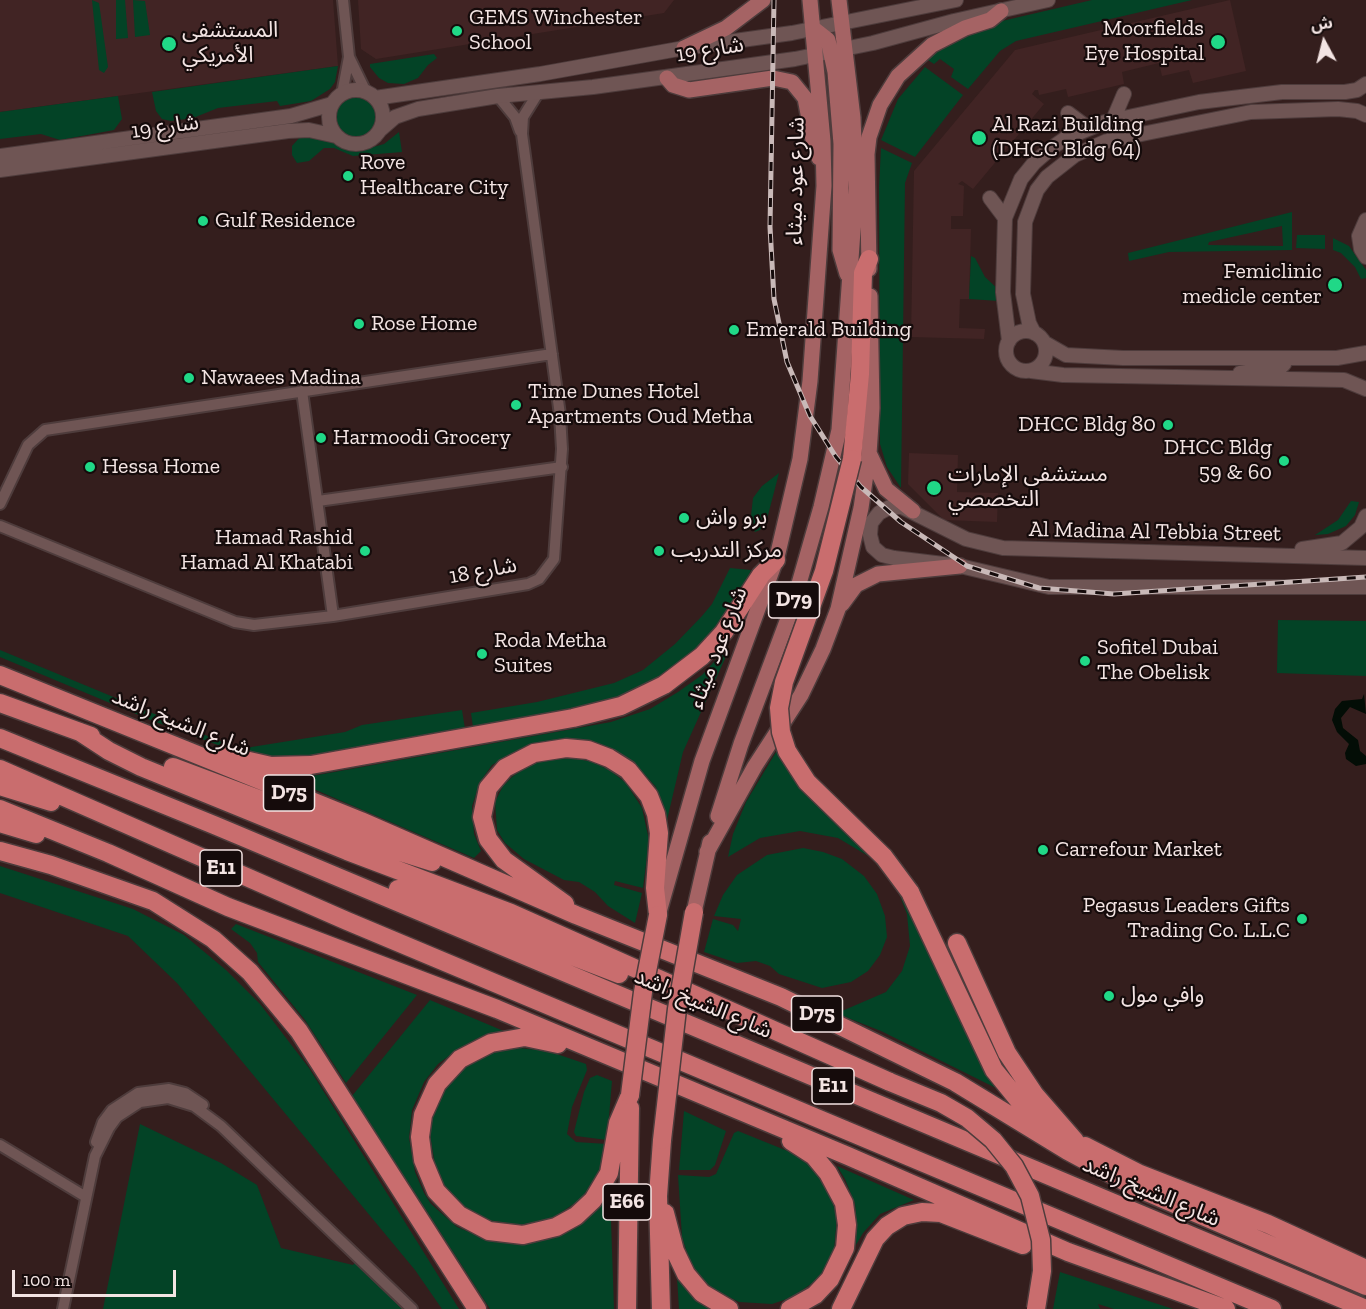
<!DOCTYPE html>
<html>
<head>
<meta charset="utf-8">
<style>
  body { margin:0 }
  #map { position:relative; width:1366px; height:1309px; overflow:hidden; background:#341e1d; font-family:"Zilla Slab","Noto Sans Arabic",serif }
  canvas { display:block }
  .north { position:absolute; left:1294px; top:12px; width:60px; height:60px; -webkit-text-stroke:4px #150b0b; paint-order:stroke; rotate:353deg; font-size:16px; font-weight:700; line-height:24px; text-align:center; color:#f3e4e3 }
  .north::after { content:''; display:block; margin:auto; width:21px; height:27px; background:#f3e4e3; clip-path:polygon(50% 0,100% 100%,50% 72%,0 100%) }
  .scale { position:absolute; left:12px; top:1270px; width:164px; height:27px; box-sizing:border-box; border:3px solid #f3e4e3; border-top:0; padding-left:8px; font-size:18px; line-height:21px; white-space:nowrap; color:#f3e4e3; -webkit-text-stroke:4px #150b0b; paint-order:stroke }
</style>
</head>
<body>
<div id="map">
<canvas width="1366" height="1309"></canvas>
<div class="north">ش</div>
<div class="scale">100 m</div>
</div>
<script>
const context = document.querySelector('canvas').getContext('2d');
context.lineJoin = 'round';
function paint(path, color) {
  context.fillStyle = color;
  context.fill(path, 'evenodd');
}
function toPath(rows) {
  const path = new Path2D();
  for (const r of rows) {
    if (r.length === 3) {
      path.moveTo(r[0] + r[2], r[1]);
      path.arc(r[0], r[1], r[2], 0, 2 * Math.PI);
      continue;
    }
    path.moveTo(r[0], r[1]);
    for (let i = 2; i < r.length; i += 2) path.lineTo(r[i], r[i + 1]);
  }
  return path;
}
function strokePath(path, color, width, dash) {
  context.strokeStyle = color;
  context.lineWidth = width;
  context.lineCap = dash ? 'butt' : 'round';
  context.setLineDash(dash || []);
  context.stroke(path);
}
function label(font, color, halo, rows, align = 'center') {
  context.font = font + ' "Zilla Slab","Noto Sans Arabic",serif';
  context.lineWidth = 4.5;
  context.setLineDash([]);
  context.textBaseline = 'middle';
  context.strokeStyle = halo;
  context.fillStyle = color;
  for (const [text, x, y, turn = 0] of rows) {
    context.save();
    context.translate(x, y);
    context.rotate((+turn || 0) * Math.PI / 180);
    context.textAlign = isNaN(turn) ? turn : align;
    if (halo) context.strokeText(text, 0, 0);
    context.fillText(text, 0, 0);
    context.restore();
  }
}
paint(toPath([
  [0,0,333,0,338,66,0,112],
  [358,0,674,0,664,13,376,59,361,49],
  [1230,0,1246,71,1193,83,1189,70,1162,76,1159,63,1122,72,1124,84,1068,97,1066,89,1039,95,1038,90,1035,90,1032,94,1044,104,973,189,962,181,958,184,964,186,963,216,951,216,951,229,971,229,969,299,960,299,959,328,985,329,984,339,911,337,914,171,1015,50],
  [909,453,958,455,957,492,998,493,997,522,944,520,908,484]
]), '#412424');
paint(toPath([
  [92,0,99,3,108,67,104,73,99,70],
  [116,0,125,0,128,38,116,39],
  [133,0,145,1,150,35,135,37],
  [1092,0,1192,0,1016,41,1000,51,968,89,951,77,954,69,940,59,934,64,925,58,940,47,985,25],
  [434,54,437,58,428,65,418,78,404,84,388,83,379,78,370,67,370,64],
  [338,66,335,82,330,89,311,101,280,106,277,101,218,108,193,118,171,121,162,119,156,111,152,92],
  [925,67,963,95,915,157,881,140,898,99],
  [118,96,122,119,114,130,60,140,41,134,0,139,0,112],
  [356,117,20],
  [399,132,402,152,353,156,334,148,324,148,309,161,297,163,292,155,292,146,301,136,318,137,359,151,384,144],
  [881,148,912,163,905,183,901,488,887,467,880,444,879,187],
  [1292,212,1292,250,1169,252,1129,261,1128,253],
  [1282,226,1283,246,1208,245,1209,242],
  [1297,235,1325,235,1325,249,1296,248],
  [1333,238,1349,246,1366,270,1366,278,1361,279,1355,267,1341,253,1333,250],
  [971,256,975,258,985,277,999,290,999,301,969,299],
  [779,473,767,519,760,530,755,532,750,525,753,498,762,486],
  [1351,501,1359,502,1355,515,1346,526,1328,534,1315,535,1338,520],
  [730,568,751,570,742,592,716,628,698,647,678,664,654,680,628,693,596,704,473,727,471,713,537,702,614,683,643,670,675,644,702,616,712,604],
  [1278,620,1366,621,1366,676,1277,673],
  [0,650,239,749,345,732,362,725,462,710,465,729,298,758,269,758,226,748,153,721,0,657],
  [723,652,728,652,683,752,667,820,656,787,638,767,610,748,584,741,554,740,520,749,492,765,480,782,472,806,474,834,481,851,474,858,302,784,301,778,611,722,650,709,678,692,702,675],
  [779,747,886,865,1004,1092,881,1031,843,1016,842,1011,886,992,902,971,910,946,907,914,896,886,870,857,838,838,800,831,760,838,728,857,733,834,746,802],
  [573,758,593,762,611,771,626,783,642,808,649,840,643,888,615,881,614,885,642,893,635,923,608,906,595,892,579,882,564,880,524,859,505,843,497,830,495,802,503,786,512,777,526,767,544,760],
  [803,848,823,852,842,859,864,876,877,894,885,916,887,937,880,955,868,971,851,982,822,988,779,974,770,966,756,961,737,963,704,952,713,919,733,925,738,931,741,919,714,916,723,895,737,875,767,855],
  [0,866,133,909,184,935,226,970,260,1004,309,1068,459,1309,442,1309,415,1270,177,983,128,936,0,893],
  [236,924,417,995,346,1083,305,1020,258,962,257,953,250,943,231,929],
  [430,1000,506,1032,476,1039,457,1050,438,1064,424,1082,412,1110,409,1138,415,1172,424,1193,431,1204,457,1227,486,1239,512,1243,530,1242,574,1227,589,1217,610,1191,614,1309,490,1309,352,1096],
  [519,1048,548,1051,586,1064,587,1070,572,1107,567,1134,576,1142,607,1144,601,1169,581,1199,553,1218,520,1225,488,1220,461,1205,447,1190,436,1170,430,1135,433,1111,446,1087,468,1064,497,1051],
  [597,1075,612,1081,607,1140,576,1136,574,1132,584,1092,590,1078],
  [684,1111,726,1131,715,1165,710,1170,679,1170],
  [140,1124,221,1163,257,1185,281,1248,353,1265,357,1260,402,1309,103,1309],
  [738,1131,795,1154,805,1160,820,1177,831,1197,837,1218,834,1250,819,1278,793,1297,772,1304,739,1302,709,1287,691,1265,682,1237,678,1175,709,1177,716,1174,734,1133],
  [837,1166,914,1200,880,1214,863,1233,853,1250,857,1226,855,1204,845,1179],
  [1060,1272,1173,1309,1114,1309,1098,1304,1100,1309,1053,1309],
  [677,1277,695,1298,709,1309,679,1309]
]), '#034326');
paint(toPath([
  [1364,694,1366,714,1350,707,1341,718,1343,728,1358,740,1360,751,1366,756,1366,764,1356,766,1346,759,1345,753,1349,744,1337,732,1332,720,1335,709,1342,701,1362,699]
]), '#030d06');
const street = toPath([
  [343,0,349,57,366,92],
  [342,94,349,57],
  [498,96,515,117,520,131],
  [302,391,333,616],
  [318,501,562,467],
  [0,504,28,445,45,430,552,354],
  [0,526,235,622,254,625,333,616,528,584,539,579,554,559,562,449,560,415,522,134,523,117,538,93],
  [96,1142,103,1122,112,1110,138,1093,169,1089,185,1093,203,1105],
  [0,1145,86,1197],
  [63,1309,95,1156,109,1128,117,1117,140,1102,168,1098,194,1106,221,1126,412,1309]
]);
const secondary = toPath([
  [356,117,27],
  [375,98,540,74,684,48,792,33,956,0],
  [1068,113,1088,128],
  [1113,120,1124,94],
  [380,130,395,117,418,109,498,96,593,87,795,59,873,43,954,21,1048,0],
  [0,156,291,116,332,104],
  [0,170,288,131,309,130,336,136],
  [990,198,1005,218],
  [1366,220,1359,236,1361,249,1366,257],
  [1026,351,20],
  [1034,333,1029,323,1023,294,1025,222,1037,190,1047,177,1075,155,1107,141,1251,112,1338,109,1357,111,1366,115],
  [1009,341,1003,292,1005,218,1021,179,1034,163,1050,149,1066,138,1105,122,1199,102,1282,92,1345,92,1357,90,1366,84],
  [1045,343,1066,355,1123,358,1337,358,1366,353],
  [1031,371,1063,375,1344,380,1366,389],
  [1240,373,1281,367,1284,364,1281,358],
  [1302,549,1342,543,1361,527,1366,516],
  [1366,558,1003,548,966,539,902,507,890,507,879,513,871,523,870,535,873,547,882,555,894,558,960,566,1049,587,1366,587]
]);
const primary = toPath([
  [814,29,828,40,835,72,841,144,840,250,847,274],
  [684,48,726,28,763,0],
  [667,78,673,85,689,90,773,78,792,82,805,98,814,145,819,158],
  [869,269,867,154,869,137,880,105,898,76,932,45,965,28,990,20,1001,11],
  [870,455,886,489,913,511],
  [842,604,856,585,878,574,960,566],
  [718,816,741,744,792,608,821,507,839,430,856,188,853,118,839,0],
  [707,852,755,766,801,695,823,649,838,609,861,508,869,454,872,408,870,296],
  [659,912,702,761,777,557,800,459,810,381,824,186,823,141,810,0],
  [694,912,710,842]
]);
const highway = toPath([
  [852,459,860,374,863,273,869,259],
  [0,675,361,821,576,915,781,997,955,1082,1068,1151,1135,1187,1366,1286],
  [0,703,91,736],
  [80,732,109,751,141,767,347,851,511,913,890,1082],
  [0,738,214,825,1366,1309],
  [223,755,271,766,311,765,573,718,621,706,664,685,702,656,724,632,761,575,776,560],
  [173,767,394,850,432,862],
  [0,769,347,921,1272,1309],
  [0,786,51,802],
  [0,809,108,853,228,907,497,1009,848,1156,1068,1252,1226,1309],
  [0,823,36,834],
  [0,851,51,865,153,901,213,939,250,972,299,1031,477,1309],
  [398,889,619,974],
  [910,892,994,1070,1020,1102,1053,1128],
  [565,904,504,860,488,839,482,817,488,788,505,768,534,753,566,748,588,750,609,758,628,770,649,796,656,814,659,833,655,888,658,915],
  [957,943,1007,1053,1035,1095,1075,1141],
  [558,1044,525,1037,491,1043,460,1059,437,1084,423,1115,420,1137,423,1160,436,1191,459,1215,489,1231,523,1235,556,1227,576,1216,593,1200,609,1173,618,1123,630,1095],
  [1085,1146,1140,1174,1268,1224,1366,1269],
  [665,1213,675,1251,686,1274,702,1293,729,1309],
  [627,1309,630,1108],
  [661,1309,658,1196,662,1140],
  [790,1309,815,1295,830,1279,845,1248,847,1225,844,1203,828,1173,814,1156,791,1141],
  [841,1309,875,1239,887,1226,903,1216,922,1212,941,1213,1023,1245]
]);
strokePath(street, '#4e3c3c', 14);
strokePath(secondary, '#4e3c3c', 16);
strokePath(primary, '#4e3c3c', 18);
strokePath(highway, '#4e3c3c', 21);
strokePath(street, '#6f5554', 10);
strokePath(secondary, '#6f5554', 14);
strokePath(primary, '#a56364', 15);
strokePath(highway, '#c96d6e', 18);
const rail = toPath([
  [774,0,770,227,774,299,787,362,810,416,836,457,861,487,901,522,967,566,1039,588,1114,594,1366,577]
]);
strokePath(rail, '#c9b9b8', 5);
strokePath(rail, '#150b0b', 3, [9]);
const highwayBridge = toPath([
  [852,459,824,571,784,682,779,708,781,732,787,751,807,782,884,857,910,892],
  [890,1082,941,1103,967,1118,993,1140,1014,1166,1030,1196,1041,1240,1042,1271,1036,1309],
  [630,1095,643,992,658,915],
  [662,1140,677,1009,694,912]
]);
strokePath(highwayBridge, '#4e3c3c', 21, []);
strokePath(highwayBridge, '#c96d6e', 18);
for (const [x, y, r, color] of [
  [457,31,6,"#20d887"],
  [1218,42,8,"#20d887"],
  [169,44,8,"#20d887"],
  [979,138,8,"#20d887"],
  [348,176,6,"#20d887"],
  [203,221,6,"#20d887"],
  [1335,285,8,"#20d887"],
  [359,324,6,"#20d887"],
  [734,330,6,"#20d887"],
  [189,378,6,"#20d887"],
  [516,405,6,"#20d887"],
  [1168,425,6,"#20d887"],
  [321,438,6,"#20d887"],
  [1284,461,6,"#20d887"],
  [90,467,6,"#20d887"],
  [934,488,8,"#20d887"],
  [684,518,6,"#20d887"],
  [365,551,6,"#20d887"],
  [659,551,6,"#20d887"],
  [482,654,6,"#20d887"],
  [1085,661,6,"#20d887"],
  [1043,850,6,"#20d887"],
  [1302,919,6,"#20d887"],
  [1109,996,6,"#20d887"]
]) {
  const dot = new Path2D();
  dot.arc(x, y, r, 0, 2 * Math.PI);
  context.fillStyle = color;
  context.fill(dot);
  strokePath(dot, '#150b0b', 2);
}
for (const [x, y, w] of [
  [794,600,51],
  [289,793,51],
  [221,868,42],
  [817,1014,51],
  [833,1086,42],
  [627,1202,48]
]) {
  const box = new Path2D();
  box.roundRect(x - w / 2, y - 18, w, 36, 4.5);
  context.fillStyle = '#150b0b';
  context.fill(box);
  strokePath(box, '#f3e4e3', 1.5);
}
label('bold 21px', '#f3e4e3', null, [
  ["D79",794,600],
  ["D75",289,793],
  ["E11",221,868],
  ["D75",817,1014],
  ["E11",833,1086],
  ["E66",627,1202]
]);
label('22px', '#f3e4e3', '#150b0b', [
  ["GEMS Winchester",469,18],
  ["School",469,43],
  ["Moorfields",1204,29,"right"],
  ["Eye Hospital",1204,54,"right"],
  ["المستشفى",182,31],
  ["الأمريكي",182,56],
  ["Al Razi Building",992,125],
  ["(DHCC Bldg 64)",992,150],
  ["Rove",360,163],
  ["Healthcare City",360,188],
  ["Gulf Residence",215,221],
  ["Femiclinic",1322,272,"right"],
  ["medicle center",1322,297,"right"],
  ["Rose Home",371,324],
  ["Emerald Building",746,330],
  ["Nawaees Madina",201,378],
  ["Time Dunes Hotel",528,392],
  ["Apartments Oud Metha",528,417],
  ["DHCC Bldg 80",1156,425,"right"],
  ["Harmoodi Grocery",333,438],
  ["DHCC Bldg",1272,448,"right"],
  ["59 & 60",1272,473,"right"],
  ["Hessa Home",102,467],
  ["مستشفى الإمارات",948,475],
  ["التخصصي",948,500],
  ["برو واش",696,518],
  ["Hamad Rashid",353,538,"right"],
  ["Hamad Al Khatabi",353,563,"right"],
  ["مركز التدريب",671,551],
  ["Roda Metha",494,641],
  ["Suites",494,666],
  ["Sofitel Dubai",1097,648],
  ["The Obelisk",1097,673],
  ["Carrefour Market",1055,850],
  ["Pegasus Leaders Gifts",1290,906,"right"],
  ["Trading Co. L.L.C",1290,931,"right"],
  ["وافي مول",1121,996]
], 'left');
label('22px', '#f3e4e3', '#150b0b', [
  ["شارع 19",710,50,-9],
  ["شارع 19",165,127,-8],
  ["شارع عود ميثاء",796,181,-89],
  ["Al Madina Al Tebbia Street",1155,532,1],
  ["شارع 18",483,571,-10],
  ["شارع عود ميثاء",718,648,-69],
  ["شارع الشيخ راشد",181,723,22],
  ["شارع الشيخ راشد",703,1004,23],
  ["شارع الشيخ راشد",1151,1192,23]
]);
</script>
</body>
</html>
